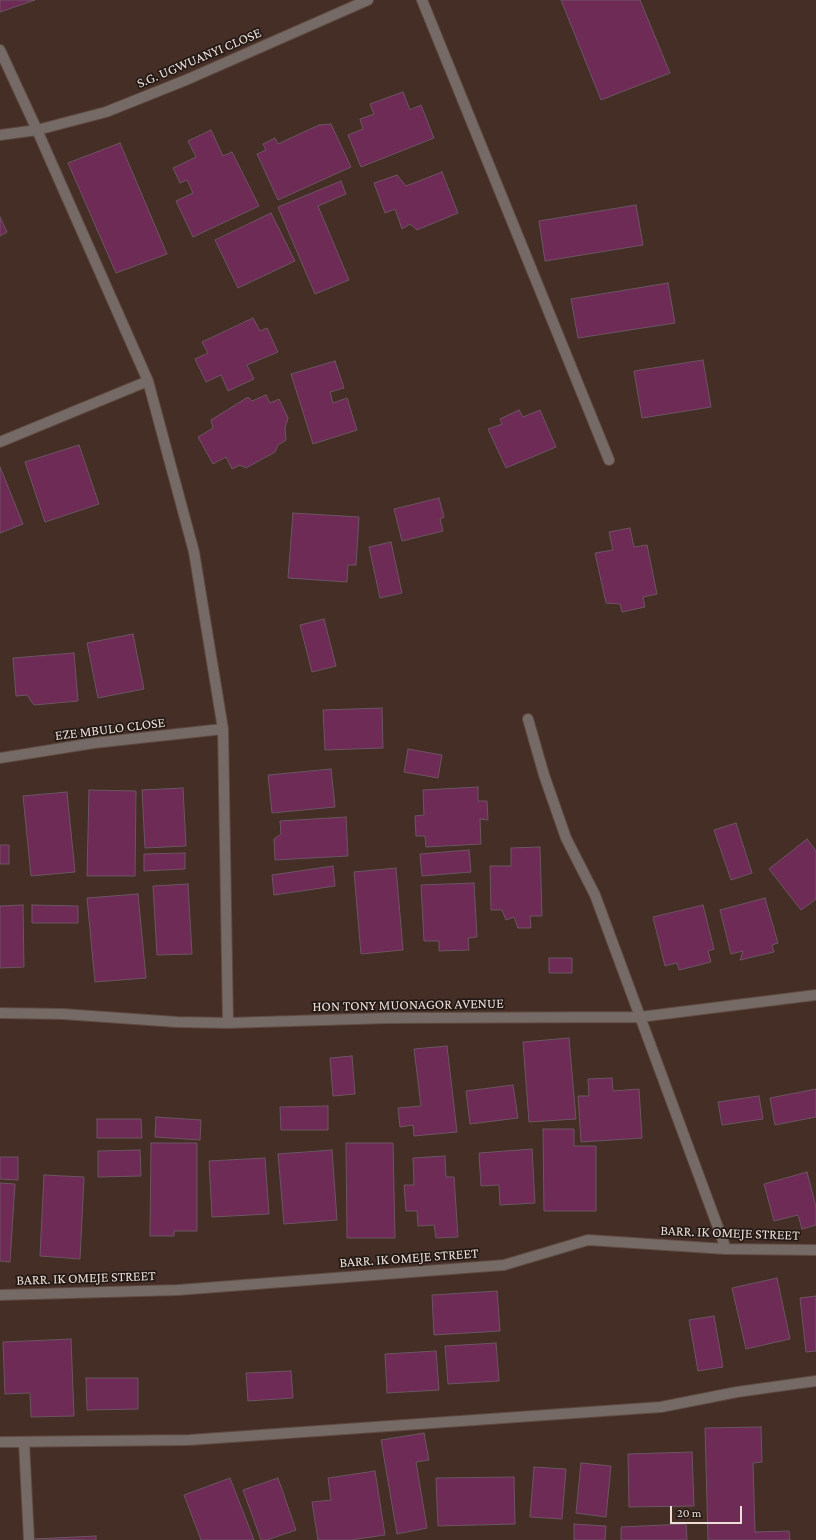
<!DOCTYPE html>
<html>
<head>
<meta charset="utf-8">
<style>
  body { margin:0 }
  #map { position:relative; width:816px; height:1540px; overflow:hidden; background:#442e25; font-family:"Crimson Pro",serif }
  canvas { display:block }
  .scale { position:absolute; left:670px; top:1506px; width:72px; height:18px; box-sizing:border-box; border:2px solid #ecddd7; border-top:0; padding-left:5px; font-size:12px; line-height:14px; white-space:nowrap; color:#ecddd7; -webkit-text-stroke:3px #231915; paint-order:stroke }
</style>
</head>
<body>
<div id="map">
<canvas width="816" height="1540"></canvas>
<div class="scale">20 m</div>
</div>
<script>
const context = document.querySelector('canvas').getContext('2d');
context.lineJoin = 'round';
function paint(path, color) {
  context.fillStyle = color;
  context.fill(path, 'evenodd');
}
function toPath(rows) {
  const path = new Path2D();
  for (const r of rows) {
    path.moveTo(r[0], r[1]);
    for (let i = 2; i < r.length; i += 2) path.lineTo(r[i], r[i + 1]);
  }
  return path;
}
function strokePath(path, color, width, dash) {
  context.strokeStyle = color;
  context.lineWidth = width;
  context.lineCap = dash ? 'butt' : 'round';
  context.setLineDash(dash || []);
  context.stroke(path);
}
function label(font, color, halo, rows, align = 'center') {
  context.font = font + ' "Crimson Pro",serif';
  context.lineWidth = 3.5;
  context.setLineDash([]);
  context.textBaseline = 'middle';
  context.strokeStyle = halo;
  context.fillStyle = color;
  for (const [text, x, y, turn = 0] of rows) {
    context.save();
    context.translate(x, y);
    context.rotate((+turn || 0) * Math.PI / 180);
    context.textAlign = isNaN(turn) ? turn : align;
    if (halo) context.strokeText(text, 0, 0);
    context.fillText(text, 0, 0);
    context.restore();
  }
}
const building = toPath([
  [0,0,35,0,0,12,0,0],
  [561,0,640,0,670,73,601,100,561,0],
  [403,92,410,110,421,105,434,138,361,167,348,135,363,129,360,119,374,114,370,104,403,92],
  [331,124,351,167,278,200,257,154,266,150,263,144,275,138,278,144,319,125,331,124],
  [211,130,223,156,232,152,259,206,193,237,176,201,193,193,187,180,180,183,173,168,196,157,188,141,211,130],
  [120,143,167,254,116,273,68,163,120,143],
  [442,172,458,213,417,230,410,224,402,229,395,209,385,213,374,183,397,175,406,186,442,172],
  [341,181,346,194,318,206,349,280,315,294,278,207,341,181],
  [636,205,643,245,545,261,539,221,636,205],
  [271,213,295,261,238,288,215,240,271,213],
  [0,217,7,232,0,236,0,217],
  [668,283,675,323,578,338,571,299,668,283],
  [253,318,260,331,267,328,278,352,247,365,254,379,228,391,221,375,206,382,195,359,208,353,202,342,253,318],
  [703,360,711,407,642,418,634,371,703,360],
  [335,361,344,388,330,392,333,403,347,398,357,430,313,444,291,374,335,361],
  [266,395,270,403,279,399,288,418,285,428,286,440,278,445,275,452,246,468,240,465,232,469,226,457,213,464,198,437,213,428,211,420,248,397,252,401,266,395],
  [519,410,523,417,540,410,556,447,506,468,488,429,502,424,500,419,519,410],
  [79,445,99,504,45,522,25,462,79,445],
  [0,467,23,524,0,533,0,467],
  [439,498,444,517,440,519,443,531,402,541,394,509,439,498],
  [293,513,359,517,356,565,348,565,347,582,288,578,293,513],
  [630,528,634,547,647,545,657,594,643,597,645,607,622,612,620,604,606,603,595,553,613,550,609,532,630,528],
  [391,542,402,593,380,598,369,547,391,542],
  [324,619,336,666,312,672,300,625,324,619],
  [133,634,144,689,98,698,87,643,133,634],
  [74,653,78,701,34,705,27,695,16,696,13,658,74,653],
  [382,708,383,748,325,750,323,710,382,708],
  [408,749,442,755,438,778,404,772,408,749],
  [331,769,335,807,272,813,268,775,331,769],
  [478,787,478,801,487,801,488,820,480,819,481,844,426,847,425,836,416,836,415,816,424,815,423,790,478,787],
  [183,788,186,846,145,848,142,790,183,788],
  [89,790,136,791,135,876,87,876,89,790],
  [67,792,75,872,31,876,23,796,67,792],
  [346,817,348,856,275,860,274,839,281,834,280,821,346,817],
  [736,823,752,873,731,880,714,830,736,823],
  [807,839,816,851,816,899,801,910,769,869,807,839],
  [0,845,9,845,9,864,0,864,0,845],
  [540,847,542,916,530,916,531,928,518,928,514,917,506,920,502,910,491,910,490,866,511,866,511,848,540,847],
  [469,850,471,872,422,876,420,854,469,850],
  [185,853,185,869,144,871,144,854,185,853],
  [333,866,335,886,274,895,272,875,333,866],
  [396,868,403,950,361,954,354,872,396,868],
  [474,883,477,937,468,938,469,950,439,951,439,941,424,941,421,885,474,883],
  [188,884,192,954,157,955,153,886,188,884],
  [138,894,146,978,95,982,87,898,138,894],
  [765,898,778,943,772,945,774,952,740,960,743,951,731,954,720,910,765,898],
  [23,905,24,967,0,968,0,906,23,905],
  [32,905,78,906,78,923,32,923,32,905],
  [703,905,714,949,708,951,711,962,679,970,677,963,665,966,653,917,703,905],
  [549,958,572,958,572,973,549,973,549,958],
  [569,1038,576,1119,529,1122,523,1042,569,1038],
  [447,1046,457,1132,414,1136,413,1125,400,1127,398,1108,421,1106,414,1049,447,1046],
  [352,1056,355,1094,333,1096,330,1058,352,1056],
  [612,1078,613,1091,639,1089,642,1138,581,1142,578,1096,589,1096,588,1079,612,1078],
  [513,1085,518,1118,470,1124,466,1091,513,1085],
  [816,1089,816,1117,775,1125,770,1098,816,1089],
  [759,1096,763,1119,722,1125,718,1102,759,1096],
  [328,1106,328,1130,281,1130,280,1107,328,1106],
  [156,1117,201,1120,200,1140,155,1137,156,1117],
  [97,1119,141,1119,142,1138,97,1138,97,1119],
  [543,1129,574,1129,574,1146,596,1146,596,1211,544,1211,543,1129],
  [151,1143,197,1143,197,1231,174,1231,174,1236,150,1236,151,1143],
  [346,1143,393,1143,395,1238,347,1238,346,1143],
  [532,1149,535,1203,500,1205,499,1185,481,1186,479,1153,532,1149],
  [140,1150,141,1176,98,1177,98,1151,140,1150],
  [332,1150,337,1220,284,1224,278,1154,332,1150],
  [445,1156,446,1177,454,1177,458,1237,436,1238,434,1225,418,1226,417,1211,406,1211,404,1185,414,1185,413,1158,445,1156],
  [0,1157,18,1157,18,1180,0,1179,0,1157],
  [265,1158,269,1214,212,1217,209,1161,265,1158],
  [807,1172,816,1207,816,1225,802,1229,798,1215,774,1221,764,1184,807,1172],
  [44,1175,84,1177,80,1259,40,1256,44,1175],
  [0,1183,15,1184,10,1262,0,1261,0,1183],
  [777,1278,790,1339,746,1349,732,1288,777,1278],
  [497,1291,500,1331,434,1335,432,1295,497,1291],
  [816,1296,816,1351,806,1352,800,1298,816,1296],
  [714,1316,723,1367,698,1371,689,1320,714,1316],
  [71,1339,74,1416,31,1417,30,1393,5,1394,3,1342,71,1339],
  [496,1343,499,1381,448,1384,445,1346,496,1343],
  [436,1351,439,1390,387,1393,385,1354,436,1351],
  [291,1371,293,1398,248,1401,246,1373,291,1371],
  [86,1378,138,1378,138,1409,87,1410,86,1378],
  [761,1427,762,1462,753,1463,755,1532,789,1531,790,1540,708,1540,705,1428,761,1427],
  [424,1433,429,1460,416,1462,427,1528,397,1534,381,1440,424,1433],
  [692,1452,694,1506,629,1507,628,1454,692,1452],
  [581,1463,611,1466,606,1517,576,1513,581,1463],
  [534,1467,566,1469,562,1519,530,1517,534,1467],
  [375,1471,385,1535,351,1540,318,1540,312,1502,331,1500,328,1478,375,1471],
  [514,1477,515,1524,438,1526,436,1478,514,1477],
  [230,1478,254,1540,201,1540,184,1495,230,1478],
  [278,1478,296,1530,267,1540,261,1540,243,1490,278,1478],
  [574,1524,606,1526,605,1540,574,1540,574,1524],
  [686,1524,687,1540,621,1540,621,1527,686,1524],
  [96,1536,96,1540,33,1539,96,1536]
]);
paint(building, '#6d2b56');
strokePath(building, '#6c5562', 1);
const street = toPath([
  [422,0,609,460],
  [0,50,37,130,148,381,194,552,223,729,228,1023],
  [0,135,37,130,106,112,186,80,368,0],
  [0,442,148,381],
  [528,719,544,775,566,838,595,895,726,1249],
  [0,758,94,743,223,729],
  [0,1013,63,1014,177,1022,228,1023,389,1018,640,1017,816,995],
  [0,1295,178,1290,504,1265,588,1240,726,1249,816,1250],
  [0,1442,189,1440,661,1407,737,1392,816,1381],
  [24,1442,29,1540]
]);
strokePath(street, '#5f4a41', 12);
strokePath(street, '#756a65', 10);
label('14px', '#ecddd7', '#231915', [
  ["S.G. UGWUANYI CLOSE",199,58,-23],
  ["EZE MBULO CLOSE",110,729,-7],
  ["HON TONY MUONAGOR AVENUE",408,1005,-1],
  ["BARR. IK OMEJE STREET",730,1233,2],
  ["BARR. IK OMEJE STREET",409,1258,-4],
  ["BARR. IK OMEJE STREET",86,1278,-2]
]);
</script>
</body>
</html>
